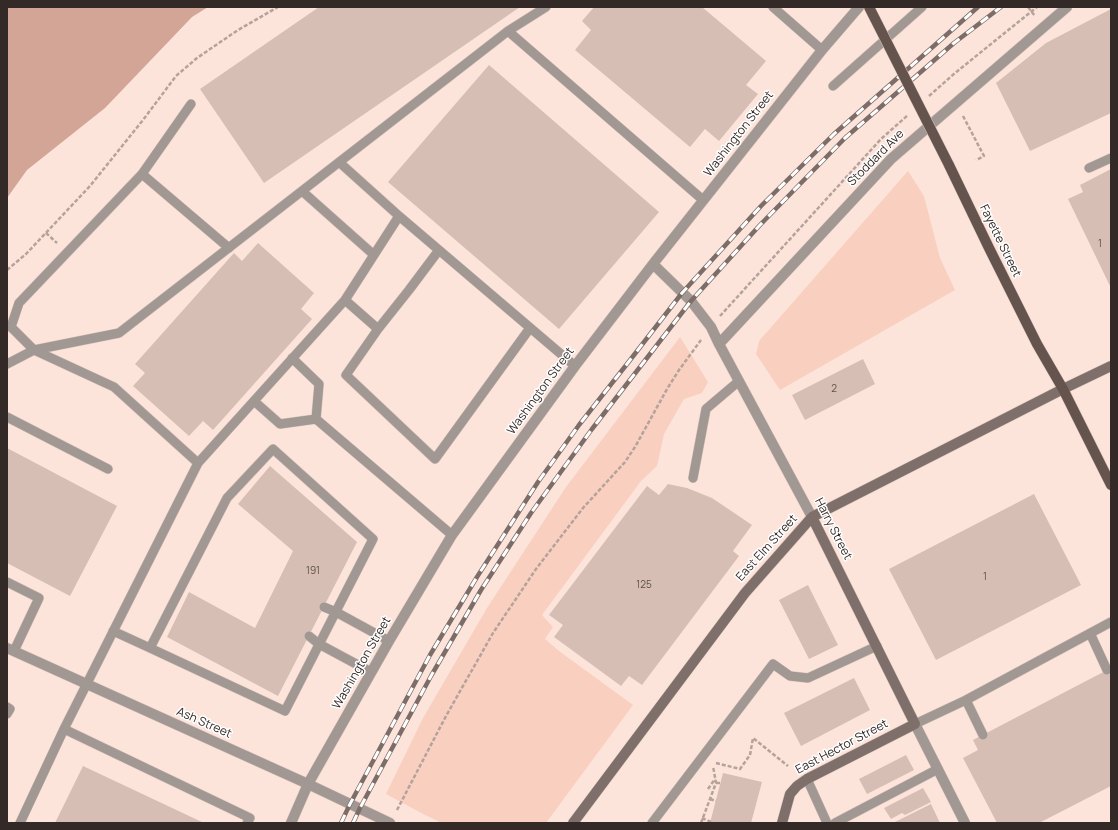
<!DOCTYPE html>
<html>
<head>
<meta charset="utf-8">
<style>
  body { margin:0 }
  #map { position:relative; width:1118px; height:830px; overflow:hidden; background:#fce4db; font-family:Manrope,sans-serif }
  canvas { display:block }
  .frame { position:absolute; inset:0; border:8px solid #332926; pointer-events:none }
</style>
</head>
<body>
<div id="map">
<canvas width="1118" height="830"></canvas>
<div class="frame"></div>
</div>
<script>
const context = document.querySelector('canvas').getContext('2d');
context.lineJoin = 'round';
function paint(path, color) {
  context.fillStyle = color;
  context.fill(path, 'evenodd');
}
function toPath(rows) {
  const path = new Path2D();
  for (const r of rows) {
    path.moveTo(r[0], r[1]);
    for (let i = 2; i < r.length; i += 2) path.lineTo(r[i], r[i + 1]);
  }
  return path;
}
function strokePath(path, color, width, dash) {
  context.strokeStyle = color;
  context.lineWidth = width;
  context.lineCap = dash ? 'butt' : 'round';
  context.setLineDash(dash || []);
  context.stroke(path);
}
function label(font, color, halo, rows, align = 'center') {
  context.font = font + ' Manrope,sans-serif';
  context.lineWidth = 3;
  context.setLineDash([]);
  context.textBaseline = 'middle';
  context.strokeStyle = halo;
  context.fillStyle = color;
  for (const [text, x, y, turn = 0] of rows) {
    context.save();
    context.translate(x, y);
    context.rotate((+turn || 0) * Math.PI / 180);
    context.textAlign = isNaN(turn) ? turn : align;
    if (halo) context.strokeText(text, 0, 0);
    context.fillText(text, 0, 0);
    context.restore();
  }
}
paint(toPath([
  [908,171,924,196,940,258,955,290,780,390,756,354,759,341],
  [680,337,708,382,702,393,684,399,664,434,657,466,641,481,542,615,553,627,545,639,559,651,633,705,546,823,442,823,423,814,386,794,423,718,487,608,566,487]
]), '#f9cfc0');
paint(toPath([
  [7,7,208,7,192,17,105,108,27,170,7,198]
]), '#d2a596');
paint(toPath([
  [319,7,520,7,264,183,200,89],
  [594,7,702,7,766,61,746,85,758,94,719,141,705,129,690,147,575,50,591,30,582,21],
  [1111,9,1111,113,1030,151,996,83,1046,43],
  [489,65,659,212,559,329,388,182],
  [1111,169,1111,288,1068,199,1083,192,1080,185],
  [258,243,314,293,301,309,312,319,213,430,203,421,189,436,133,386,145,373,135,364,234,253,242,261],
  [863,359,875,384,805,420,792,395],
  [7,448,117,506,70,596,7,563],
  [270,466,357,542,278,696,167,637,189,592,255,628,293,551,238,504],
  [668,484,687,488,712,498,752,525,733,551,739,556,642,685,629,676,621,686,554,637,563,625,549,615,647,486,659,495],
  [1034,494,1081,585,936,660,889,569],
  [808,585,838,645,809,659,779,600],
  [1111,668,1111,786,1039,823,997,823,963,758,978,750,973,740],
  [854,678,870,710,801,746,784,713],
  [906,755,914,770,867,794,859,779],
  [83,766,204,823,55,823],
  [723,773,762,782,751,823,710,823],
  [923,788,931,802,905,815,902,813,891,819,884,808],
  [931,804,940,823,893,823]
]), '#d6beb5');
const lane = toPath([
  [773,7,822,50],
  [508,31,703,200],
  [833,86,922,7],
  [191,104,142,174,19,303,11,327,34,350,114,387,198,463],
  [339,162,399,216,575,366],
  [1089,168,1111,158],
  [142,174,229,248],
  [302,191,374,255],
  [439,250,409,290,378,329,346,375,435,459,530,328],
  [345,300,378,329],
  [292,358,319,384,316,419,452,535],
  [7,364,34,350,119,333,508,31,546,7],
  [254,401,280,424,316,419],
  [7,417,108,469],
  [693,478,706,409,739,381],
  [7,582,39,598,14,651],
  [324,607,336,612,389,641],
  [113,631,150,648,285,711,373,539,273,449,227,498,150,648],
  [1090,633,1107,670],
  [309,636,319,644,371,672],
  [966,700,983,735],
  [7,707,10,709,7,714],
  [915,724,966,700,1111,622],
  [64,729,198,463,345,300,399,216],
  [807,779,827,823],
  [20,823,64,729,250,818,247,823],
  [652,823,773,664,790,676,808,678,877,646],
  [835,823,938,769]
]);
const street = toPath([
  [653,264,691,301,711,327,719,344,812,517],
  [719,344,891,159,1067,7],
  [7,648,308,784,390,823],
  [915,724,965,823],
  [291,823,308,784,389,641,452,535,575,366,653,264,822,50,859,7]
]);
const secondary = toPath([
  [573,823,745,593,812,517,1063,389,1111,366],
  [782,823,790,794,797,786,807,779,915,724,812,517]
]);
const primary = toPath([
  [949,165,989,248,1037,344,1063,389,1111,485]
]);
strokePath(lane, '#d8c2ba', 10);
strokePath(street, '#d8c2ba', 11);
strokePath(secondary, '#d8c2ba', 11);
strokePath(primary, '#d8c2ba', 11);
strokePath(toPath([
  [1028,7,1035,16],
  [929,96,955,73,1037,7],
  [963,116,984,156,976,160],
  [46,233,57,243],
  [7,270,26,254,90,186,143,120,176,76,197,58,238,30,278,7],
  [720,316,881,139,908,115],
  [716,763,740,769,750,755,753,738,788,766],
  [716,783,720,783],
  [708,789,715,779],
  [710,799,716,801],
  [397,810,446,716,493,633,536,569,583,508,625,462,635,447,667,389,679,370,701,340],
  [702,818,711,822],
  [701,823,716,783,713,766]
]), '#b5a29b', 2.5, [4, 2]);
strokePath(lane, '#a19793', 9);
strokePath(street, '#a19793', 10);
strokePath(secondary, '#7e6f6a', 10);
strokePath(primary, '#65534d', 10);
const rail = toPath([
  [341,823,350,804,430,655,477,577,538,482,579,425,627,364,682,293,761,206,834,134,978,7],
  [353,823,360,808,431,676,481,590,531,513,592,429,691,301,760,225,845,138,954,43,1001,7]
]);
strokePath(rail, '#7d6d68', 4.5);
strokePath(rail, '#fff', 3, [9]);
const primaryBridge = toPath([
  [869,7,949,165]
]);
strokePath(primaryBridge, '#d8c2ba', 11, []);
strokePath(primaryBridge, '#65534d', 10);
label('10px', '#5c4e4a', null, [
  ["1",1100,244],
  ["2",834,389],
  ["191",313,571],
  ["1",985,577],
  ["125",644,585]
]);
label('12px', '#332926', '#fff', [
  ["Washington Street",739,134,-52],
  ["Stoddard Ave",876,158,-45],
  ["Fayette Street",1000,241,64],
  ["Washington Street",541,391,-54],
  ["Harry Street",833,529,63],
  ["East Elm Street",767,548,-48],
  ["Washington Street",362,663,-60],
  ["Ash Street",204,723,24],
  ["East Hector Street",842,747,-28]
]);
</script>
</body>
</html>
